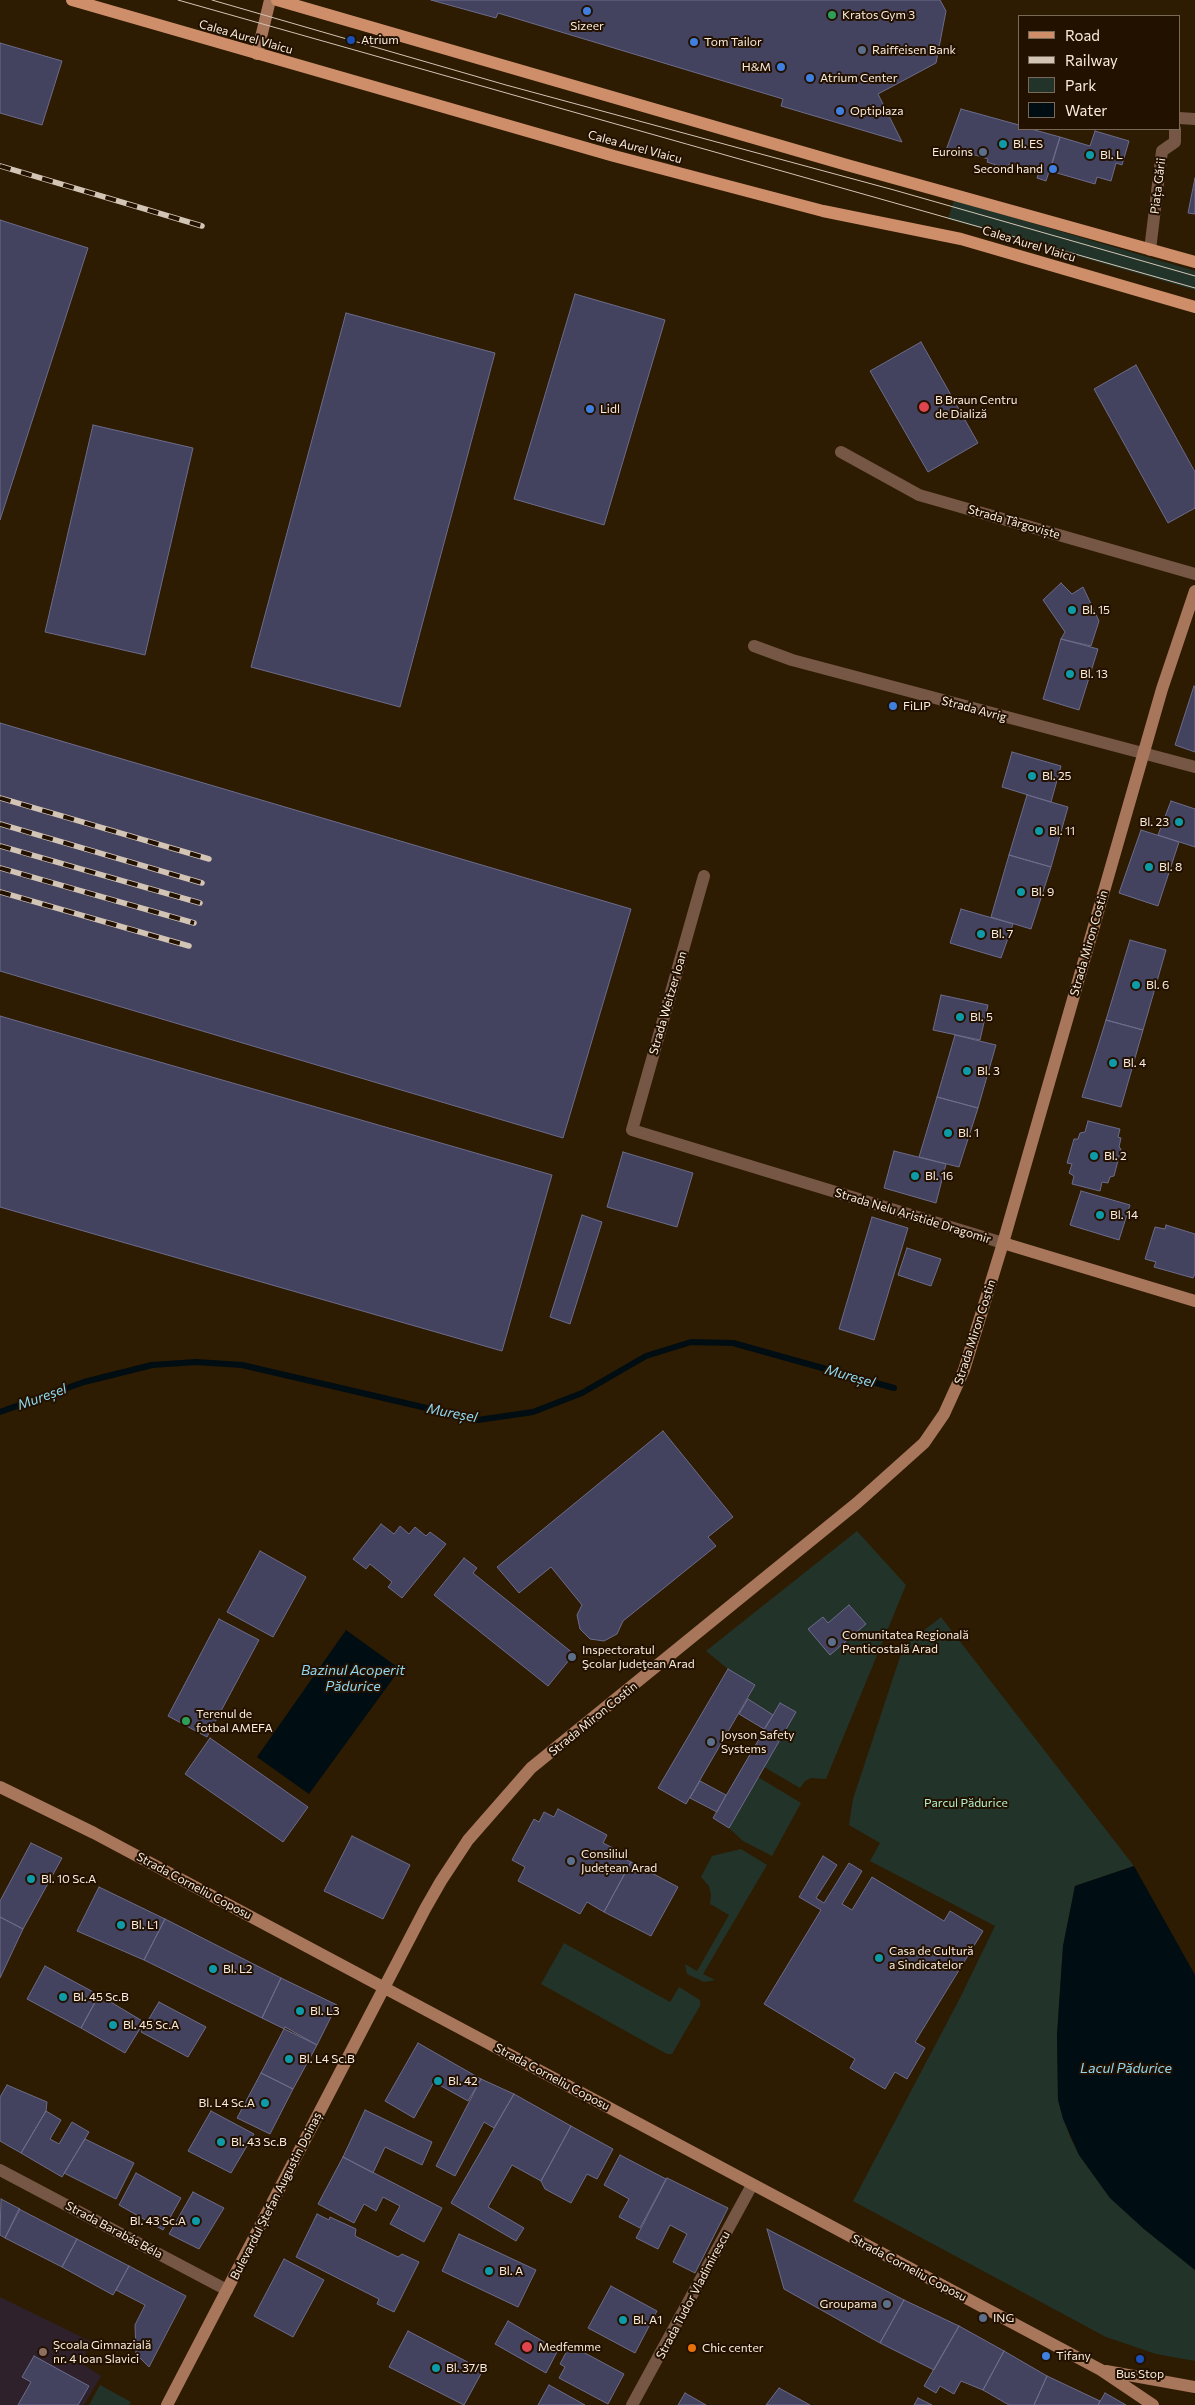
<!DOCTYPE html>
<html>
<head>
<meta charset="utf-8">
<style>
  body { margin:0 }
  #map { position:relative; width:1195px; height:2405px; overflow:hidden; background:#2d1b02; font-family:Commissioner,sans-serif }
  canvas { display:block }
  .legend { position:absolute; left:1018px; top:15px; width:162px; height:115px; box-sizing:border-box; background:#231100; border:1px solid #796959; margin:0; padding:6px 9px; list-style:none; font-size:15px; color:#f9ecde }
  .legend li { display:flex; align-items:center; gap:10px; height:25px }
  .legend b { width:25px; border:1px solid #796959 }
</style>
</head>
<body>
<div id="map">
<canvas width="1195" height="2405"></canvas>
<ul class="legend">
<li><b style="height:6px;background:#ce8e6a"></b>Road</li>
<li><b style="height:6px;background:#d3c5b5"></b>Railway</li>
<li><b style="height:14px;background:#22342a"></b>Park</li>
<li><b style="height:14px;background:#000d13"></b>Water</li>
</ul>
</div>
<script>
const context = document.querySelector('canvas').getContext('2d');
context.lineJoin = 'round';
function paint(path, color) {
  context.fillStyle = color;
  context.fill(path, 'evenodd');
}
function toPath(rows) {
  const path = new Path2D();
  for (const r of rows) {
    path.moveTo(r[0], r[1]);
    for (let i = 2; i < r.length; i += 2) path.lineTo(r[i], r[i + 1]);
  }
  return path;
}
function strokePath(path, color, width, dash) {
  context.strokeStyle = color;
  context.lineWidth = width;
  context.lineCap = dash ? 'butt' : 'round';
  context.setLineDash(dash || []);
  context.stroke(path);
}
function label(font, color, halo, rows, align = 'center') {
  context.font = font + ' Commissioner,sans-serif';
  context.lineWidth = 4;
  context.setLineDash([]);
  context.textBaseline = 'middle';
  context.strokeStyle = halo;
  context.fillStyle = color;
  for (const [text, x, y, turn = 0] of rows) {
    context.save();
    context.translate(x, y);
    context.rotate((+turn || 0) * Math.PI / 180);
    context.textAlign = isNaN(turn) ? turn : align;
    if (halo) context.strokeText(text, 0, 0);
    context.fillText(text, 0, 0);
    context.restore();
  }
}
paint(toPath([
  [0,2297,92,2342,81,2363,101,2376,84,2405,0,2405]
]), '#2f212c');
paint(toPath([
  [954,200,1195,271,1195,290,948,219],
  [857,1531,906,1585,826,1779,811,1778,805,1781,800,1788,764,1767,795,1712,780,1703,773,1715,748,1699,755,1685,728,1669,706,1651],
  [941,1617,1134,1866,1075,1886,1063,1946,1057,2035,1058,2100,1070,2137,1079,2155,1110,2198,1144,2229,1195,2270,1195,2361,1156,2354,1106,2337,853,2201,959,2000,995,1926,870,1861,880,1843,849,1825,853,1799,902,1651,909,1642],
  [758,1777,801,1803,772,1856,743,1841,729,1828],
  [741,1849,767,1865,703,1974,715,1980,704,1982,687,1974,685,1964,697,1971,729,1915,710,1904,711,1896,709,1886,701,1877,712,1856],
  [564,1943,670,2002,679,1987,700,2000,700,2006,672,2054,667,2054,541,1984],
  [100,2385,131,2402,129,2405,89,2405]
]), '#22342a');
paint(toPath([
  [346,1630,400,1669,309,1794,257,1757],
  [1134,1866,1195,1975,1195,2270,1144,2229,1110,2198,1079,2155,1063,2119,1058,2100,1057,2035,1063,1946,1075,1886]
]), '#000d13');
strokePath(toPath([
  [0,1412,84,1382,152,1365,196,1362,242,1365,478,1420,533,1412,582,1393,646,1356,691,1342,733,1343,894,1388]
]), '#000d13', 6);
const building = toPath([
  [431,0,940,0,946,11,936,63,878,94,902,142,781,106,783,99,498,13,496,18,431,0],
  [0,43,62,61,42,125,0,113,0,43],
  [961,109,1019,125,1019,129,1031,129,1060,137,1046,181,1037,178,1039,172,1009,164,1008,169,987,162,988,159,962,151,961,157,945,153,961,109],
  [1095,131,1129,141,1122,165,1116,163,1111,181,1097,177,1095,184,1050,171,1060,137,1090,146,1095,131],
  [1195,178,1195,214,1188,213,1195,178],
  [0,220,88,248,0,520,0,220],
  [575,294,665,320,604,525,514,499,575,294],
  [346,313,495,353,400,707,251,667,346,313],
  [921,342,978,443,928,472,870,371,921,342],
  [1136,365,1195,472,1195,508,1168,523,1094,389,1136,365],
  [93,425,193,448,145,655,45,632,93,425],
  [1061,583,1072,594,1083,587,1099,621,1091,646,1061,639,1065,632,1043,600,1061,583],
  [1061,639,1098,649,1079,710,1043,699,1061,639],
  [1194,686,1195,687,1195,752,1175,745,1194,686],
  [0,723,631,909,563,1138,0,971,0,723],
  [1012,752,1061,766,1051,802,1002,787,1012,752],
  [1027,795,1068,807,1051,867,1009,855,1027,795],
  [1171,801,1195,809,1195,847,1158,835,1171,801],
  [1141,830,1179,842,1158,906,1119,893,1141,830],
  [1009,855,1051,867,1031,929,991,917,1009,855],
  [961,909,1013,924,1001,958,950,943,961,909],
  [1130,940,1166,950,1143,1030,1106,1020,1130,940],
  [941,995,988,1005,980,1040,933,1030,941,995],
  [0,1016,552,1175,502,1351,0,1207,0,1016],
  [1106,1020,1143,1030,1121,1107,1082,1097,1106,1020],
  [955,1035,996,1045,978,1108,937,1097,955,1035],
  [937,1097,978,1108,959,1167,919,1157,937,1097],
  [1088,1121,1120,1129,1118,1137,1121,1138,1119,1147,1121,1149,1114,1176,1110,1177,1108,1183,1102,1182,1100,1191,1072,1184,1074,1176,1069,1173,1072,1164,1067,1163,1074,1139,1078,1139,1080,1133,1085,1132,1088,1121],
  [894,1151,946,1164,936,1203,884,1188,894,1151],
  [623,1152,693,1173,677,1227,607,1207,623,1152],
  [1081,1191,1130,1205,1119,1240,1070,1225,1081,1191],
  [582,1215,602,1222,570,1324,550,1317,582,1215],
  [872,1217,908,1228,874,1340,839,1329,872,1217],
  [1166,1225,1195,1234,1195,1274,1193,1278,1154,1267,1156,1262,1145,1259,1155,1227,1165,1229,1166,1225],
  [907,1248,941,1259,931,1286,898,1275,907,1248],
  [663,1431,733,1517,708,1537,716,1546,623,1621,617,1634,604,1641,590,1639,580,1629,577,1615,582,1605,551,1567,519,1593,497,1567,663,1431],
  [381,1524,394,1534,400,1526,409,1534,415,1527,426,1536,430,1532,446,1544,402,1598,388,1587,392,1582,370,1564,366,1569,353,1559,381,1524],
  [260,1551,306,1577,273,1637,227,1612,260,1551],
  [464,1558,477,1568,473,1573,574,1654,548,1686,434,1595,464,1558],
  [849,1605,866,1624,830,1655,808,1629,823,1617,828,1623,849,1605],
  [219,1619,259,1640,207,1737,168,1716,219,1619],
  [728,1669,755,1685,686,1804,658,1788,728,1669],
  [748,1699,773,1715,764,1729,739,1714,748,1699],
  [780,1703,796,1712,729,1828,713,1818,780,1703],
  [210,1738,308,1807,283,1842,185,1774,210,1738],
  [700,1781,726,1795,717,1812,690,1798,700,1781],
  [558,1809,607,1835,603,1843,615,1849,613,1853,631,1862,604,1912,587,1902,580,1914,518,1881,525,1867,512,1860,534,1819,539,1822,544,1812,554,1817,558,1809],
  [352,1836,410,1865,383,1919,324,1891,352,1836],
  [31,1843,62,1858,23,1929,0,1917,0,1901,31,1843],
  [823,1856,837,1865,816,1898,824,1903,849,1863,862,1871,842,1904,852,1910,872,1877,944,1921,950,1911,983,1931,915,2042,925,2048,907,2079,895,2072,885,2089,850,2068,855,2059,764,2004,821,1910,799,1897,823,1856],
  [631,1862,678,1887,651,1936,604,1912,631,1862],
  [99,1887,165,1919,144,1960,77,1931,99,1887],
  [0,1917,23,1929,0,1978,0,1917],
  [165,1919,281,1978,262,2018,144,1960,165,1919],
  [45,1966,99,1995,81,2028,27,1999,45,1966],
  [281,1978,337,2005,317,2045,262,2018,281,1978],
  [99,1995,144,2022,125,2053,81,2028,99,1995],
  [159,2002,206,2027,188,2057,141,2032,159,2002],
  [285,2027,317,2045,293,2089,261,2073,285,2027],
  [418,2043,481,2079,468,2101,434,2082,414,2118,385,2101,418,2043],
  [261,2073,293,2089,270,2134,237,2118,261,2073],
  [481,2079,514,2094,494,2128,484,2122,455,2176,436,2166,481,2079],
  [7,2085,47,2102,46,2111,21,2153,0,2141,0,2097,7,2085],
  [514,2094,571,2126,541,2181,512,2165,488,2207,524,2228,516,2241,451,2203,514,2094],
  [365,2110,432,2142,422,2165,385,2147,373,2173,343,2157,365,2110],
  [46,2111,61,2120,50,2139,59,2144,72,2122,89,2132,62,2177,21,2153,46,2111],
  [211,2111,254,2134,231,2173,188,2151,211,2111],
  [571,2126,613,2149,597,2179,587,2174,571,2203,545,2189,541,2181,571,2126],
  [85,2139,134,2163,116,2199,64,2173,85,2139],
  [620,2155,666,2179,640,2228,619,2217,629,2199,604,2185,620,2155],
  [343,2157,442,2208,424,2242,390,2224,400,2206,383,2197,376,2211,364,2204,354,2223,318,2204,343,2157],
  [136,2173,181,2198,163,2230,119,2205,136,2173],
  [667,2178,728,2208,695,2273,673,2262,687,2234,670,2225,658,2249,636,2238,667,2178],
  [193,2192,224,2208,199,2249,169,2234,193,2192],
  [1,2199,20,2209,5,2238,0,2235,1,2199],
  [19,2209,77,2239,62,2267,5,2238,19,2209],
  [317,2214,329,2220,330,2217,356,2229,355,2236,398,2257,402,2254,419,2262,394,2312,377,2304,379,2299,296,2257,317,2214],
  [767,2229,904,2300,880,2343,784,2289,767,2229],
  [459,2234,536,2270,518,2307,442,2271,459,2234],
  [77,2239,129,2266,113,2295,62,2267,77,2239],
  [284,2259,324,2280,293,2337,254,2316,284,2259],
  [129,2266,186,2296,149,2367,136,2354,135,2325,145,2305,116,2290,129,2266],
  [611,2286,657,2311,635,2353,588,2328,611,2286],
  [904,2300,959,2326,934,2370,880,2343,904,2300],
  [508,2321,558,2350,546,2373,495,2344,508,2321],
  [959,2326,1004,2351,983,2390,961,2381,954,2394,940,2386,936,2393,924,2386,959,2326],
  [408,2331,483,2370,464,2405,389,2367,408,2331],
  [570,2345,624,2374,608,2404,559,2378,565,2367,560,2364,570,2345],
  [1004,2351,1047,2376,1034,2405,1009,2405,983,2390,1004,2351],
  [34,2356,89,2386,78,2405,18,2405,31,2382,22,2377,34,2356],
  [1047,2376,1100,2401,1098,2405,1034,2405,1047,2376],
  [549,2385,585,2405,538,2405,549,2385],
  [779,2388,810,2405,766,2405,779,2388],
  [685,2393,706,2405,678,2405,685,2393],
  [1105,2393,1126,2405,1098,2405,1105,2393],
  [918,2398,932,2405,914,2405,918,2398]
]);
paint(building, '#43425f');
strokePath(building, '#6c6c8b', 1);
strokePath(toPath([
  [1179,118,1195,119],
  [1150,250,1162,151,1175,142,1175,129],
  [841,452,919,495,1195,574],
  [754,646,792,660,1195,767],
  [704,876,632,1130,1003,1243],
  [0,2170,227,2290],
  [632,2405,752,2185]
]), '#765746', 12);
strokePath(toPath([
  [257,54,270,0],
  [1003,1243,1195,1301],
  [0,1787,94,1833,1101,2370,1153,2405],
  [1106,2371,1195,2387],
  [167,2405,425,1909,441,1881,468,1840,531,1768,857,1503,924,1443,944,1414,964,1370,1003,1243,1162,689,1195,591]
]), '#a8765b', 12);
strokePath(toPath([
  [72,0,614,156,823,211,961,239,1195,307],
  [277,0,847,165,1195,262]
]), '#ce8e6a', 12);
strokePath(toPath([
  [178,0,1195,288],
  [212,0,506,85,894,190,1195,276]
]), '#d3c5b5', 1);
const rail = toPath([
  [0,166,202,226],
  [0,798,209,859],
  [0,824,202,883],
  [0,846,200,903],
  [0,868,194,923],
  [0,892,189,946]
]);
strokePath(rail, '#d3c5b5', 5.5);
strokePath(rail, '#231100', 4, [11]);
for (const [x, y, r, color] of [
  [587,11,5,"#3f7fe0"],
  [832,15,5,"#2e9e5b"],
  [351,40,5,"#1a4fb4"],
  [694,42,5,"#3f7fe0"],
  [862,50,5,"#5c6f8a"],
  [781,67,5,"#3f7fe0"],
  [810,78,5,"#3f7fe0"],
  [840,111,5,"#3f7fe0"],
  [1003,144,5,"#0f9aa8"],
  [983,152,5,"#5c6f8a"],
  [1090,155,5,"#0f9aa8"],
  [1053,169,5,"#3f7fe0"],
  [924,407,6,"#e0444e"],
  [590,409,5,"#3f7fe0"],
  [1072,610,5,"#0f9aa8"],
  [1070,674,5,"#0f9aa8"],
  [893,706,5,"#3f7fe0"],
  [1032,776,5,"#0f9aa8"],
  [1179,822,5,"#0f9aa8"],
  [1039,831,5,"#0f9aa8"],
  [1149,867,5,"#0f9aa8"],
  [1021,892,5,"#0f9aa8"],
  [981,934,5,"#0f9aa8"],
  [1136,985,5,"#0f9aa8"],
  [960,1017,5,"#0f9aa8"],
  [1113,1063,5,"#0f9aa8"],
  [967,1071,5,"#0f9aa8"],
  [948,1133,5,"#0f9aa8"],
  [1094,1156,5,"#0f9aa8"],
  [915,1176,5,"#0f9aa8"],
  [1100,1215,5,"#0f9aa8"],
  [832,1642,5,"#5c6f8a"],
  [572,1657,5,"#5c6f8a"],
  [186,1721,5,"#2e9e5b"],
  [711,1742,5,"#5c6f8a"],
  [571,1861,5,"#5c6f8a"],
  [31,1879,5,"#0f9aa8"],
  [121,1925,5,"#0f9aa8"],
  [879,1958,5,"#0f9aa8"],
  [213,1969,5,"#0f9aa8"],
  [63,1997,5,"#0f9aa8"],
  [300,2011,5,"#0f9aa8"],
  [113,2025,5,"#0f9aa8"],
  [289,2059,5,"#0f9aa8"],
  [438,2081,5,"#0f9aa8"],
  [265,2103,5,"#0f9aa8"],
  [221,2142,5,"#0f9aa8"],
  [196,2221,5,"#0f9aa8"],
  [489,2271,5,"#0f9aa8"],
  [887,2304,5,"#5c6f8a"],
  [983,2318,5,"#5c6f8a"],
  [623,2320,5,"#0f9aa8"],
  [527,2347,6,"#e0444e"],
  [692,2348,5,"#e8710a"],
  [43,2352,5,"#8d6e63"],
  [1046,2356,5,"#3f7fe0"],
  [1140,2359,5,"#1a4fb4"],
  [436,2368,5,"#0f9aa8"]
]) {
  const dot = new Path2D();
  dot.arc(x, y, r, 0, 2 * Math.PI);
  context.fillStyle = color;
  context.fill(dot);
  strokePath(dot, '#231100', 2);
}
label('12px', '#f9ecde', '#231100', [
  ["Kratos Gym 3",842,15],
  ["Sizeer",587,26,"center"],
  ["Atrium",361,40],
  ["Tom Tailor",704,42],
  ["Raiffeisen Bank",872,50],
  ["H&M",771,67,"right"],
  ["Atrium Center",820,78],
  ["Optiplaza",850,111],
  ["Bl. ES",1013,144],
  ["Euroins",973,152,"right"],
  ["Bl. L",1100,155],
  ["Second hand",1043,169,"right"],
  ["B Braun Centru",935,400],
  ["de Dializă",935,414],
  ["Lidl",600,409],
  ["Bl. 15",1082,610],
  ["Bl. 13",1080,674],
  ["FiLIP",903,706],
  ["Bl. 25",1042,776],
  ["Bl. 23",1169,822,"right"],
  ["Bl. 11",1049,831],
  ["Bl. 8",1159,867],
  ["Bl. 9",1031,892],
  ["Bl. 7",991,934],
  ["Bl. 6",1146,985],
  ["Bl. 5",970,1017],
  ["Bl. 4",1123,1063],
  ["Bl. 3",977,1071],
  ["Bl. 1",958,1133],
  ["Bl. 2",1104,1156],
  ["Bl. 16",925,1176],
  ["Bl. 14",1110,1215],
  ["Comunitatea Regională",842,1635],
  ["Penticostală Arad",842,1649],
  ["Inspectoratul",582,1650],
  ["Şcolar Judeţean Arad",582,1664],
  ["Terenul de",196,1714],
  ["fotbal AMEFA",196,1728],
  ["Joyson Safety",721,1735],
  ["Systems",721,1749],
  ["Consiliul",581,1854],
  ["Județean Arad",581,1868],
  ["Bl. 10 Sc.A",41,1879],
  ["Bl. L1",131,1925],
  ["Casa de Cultură",889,1951],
  ["a Sindicatelor",889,1965],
  ["Bl. L2",223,1969],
  ["Bl. 45 Sc.B",73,1997],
  ["Bl. L3",310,2011],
  ["Bl. 45 Sc.A",123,2025],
  ["Bl. L4 Sc.B",299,2059],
  ["Bl. 42",448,2081],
  ["Bl. L4 Sc.A",255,2103,"right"],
  ["Bl. 43 Sc.B",231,2142],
  ["Bl. 43 Sc.A",186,2221,"right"],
  ["Bl. A",499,2271],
  ["Groupama",877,2304,"right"],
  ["ING",993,2318],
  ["Bl. A1",633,2320],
  ["Școala Gimnazială",53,2345],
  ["nr. 4 Ioan Slavici",53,2359],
  ["Medfemme",538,2347],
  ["Chic center",702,2348],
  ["Tifany",1056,2356],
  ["Bl. 37/B",446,2368],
  ["Bus Stop",1140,2374,"center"]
], 'left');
label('12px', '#f9ecde', '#231100', [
  ["Calea Aurel Vlaicu",246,37,16],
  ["Calea Aurel Vlaicu",635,147,15],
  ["Piața Gării",1158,186,-83],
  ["Calea Aurel Vlaicu",1029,244,17],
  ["Strada Târgoviște",1014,522,16],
  ["Strada Avrig",974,709,15],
  ["Strada Miron Costin",1089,943,-74],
  ["Strada Weitzer Ioan",668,1003,-74],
  ["Strada Nelu Aristide Dragomir",913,1216,17],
  ["Strada Miron Costin",975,1332,-72],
  ["Strada Miron Costin",593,1719,-39],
  ["Strada Corneliu Coposu",194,1886,28],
  ["Strada Corneliu Coposu",552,2077,28],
  ["Bulevardul Ștefan Augustin Doinaș",276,2196,-63],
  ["Strada Barabás Béla",114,2230,28],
  ["Strada Corneliu Coposu",909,2268,28],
  ["Strada Tudor Vladimirescu",693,2295,-62]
]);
label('12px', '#b1f0ce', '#231100', [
  ["Parcul Pădurice",966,1803]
]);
label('italic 14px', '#90d7f0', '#231100', [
  ["Mureșel",850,1376,16],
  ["Mureșel",42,1397,-20],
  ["Mureșel",452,1413,11],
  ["Bazinul Acoperit",353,1670],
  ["Pădurice",353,1686],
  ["Lacul Pădurice",1126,2068]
]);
</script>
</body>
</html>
